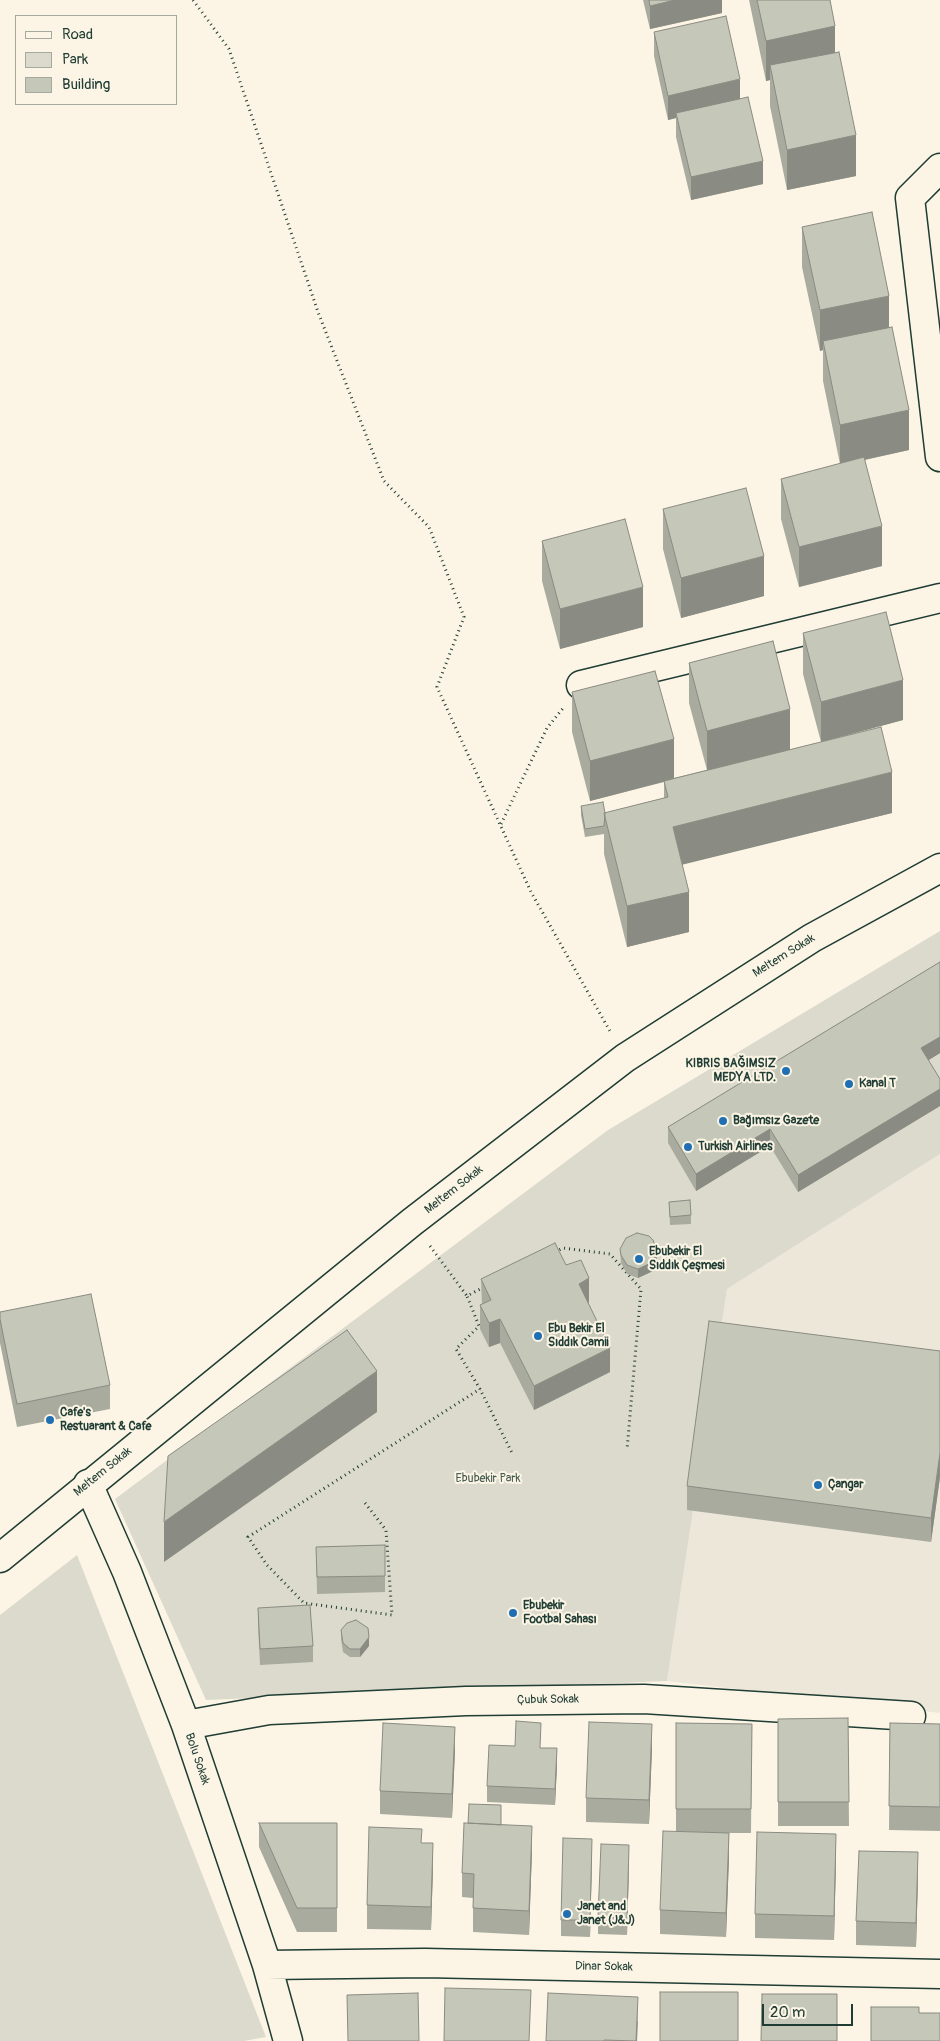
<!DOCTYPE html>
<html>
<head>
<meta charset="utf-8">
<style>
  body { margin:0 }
  #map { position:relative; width:940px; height:2041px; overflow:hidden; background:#fcf5e5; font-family:Pangolin,sans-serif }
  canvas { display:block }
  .legend { position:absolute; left:15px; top:15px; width:162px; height:90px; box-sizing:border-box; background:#fcf5e5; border:1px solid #a4ab9e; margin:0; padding:6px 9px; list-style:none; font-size:15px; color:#1f3d34 }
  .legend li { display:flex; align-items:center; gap:10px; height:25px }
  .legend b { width:25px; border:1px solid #a4ab9e }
  .scale { position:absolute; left:762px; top:2004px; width:91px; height:22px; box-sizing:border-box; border:2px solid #1f3d34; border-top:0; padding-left:6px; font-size:15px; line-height:18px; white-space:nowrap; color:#1f3d34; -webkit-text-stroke:4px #fcf5e5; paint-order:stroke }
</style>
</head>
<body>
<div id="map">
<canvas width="940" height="2041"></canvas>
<ul class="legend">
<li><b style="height:6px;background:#fcf5e5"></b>Road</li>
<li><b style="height:14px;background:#dcdacc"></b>Park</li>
<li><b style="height:14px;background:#c5c7b9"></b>Building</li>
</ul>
<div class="scale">20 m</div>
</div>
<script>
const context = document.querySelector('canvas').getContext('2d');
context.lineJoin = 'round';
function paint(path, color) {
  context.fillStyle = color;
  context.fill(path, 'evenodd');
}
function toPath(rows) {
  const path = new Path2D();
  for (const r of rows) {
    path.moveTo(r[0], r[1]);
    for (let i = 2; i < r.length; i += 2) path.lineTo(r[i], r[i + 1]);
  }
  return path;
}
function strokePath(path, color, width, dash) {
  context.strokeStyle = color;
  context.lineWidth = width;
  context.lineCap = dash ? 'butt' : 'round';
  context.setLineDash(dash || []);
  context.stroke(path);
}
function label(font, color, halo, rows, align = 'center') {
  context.font = font + ' Pangolin,sans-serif';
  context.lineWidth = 4;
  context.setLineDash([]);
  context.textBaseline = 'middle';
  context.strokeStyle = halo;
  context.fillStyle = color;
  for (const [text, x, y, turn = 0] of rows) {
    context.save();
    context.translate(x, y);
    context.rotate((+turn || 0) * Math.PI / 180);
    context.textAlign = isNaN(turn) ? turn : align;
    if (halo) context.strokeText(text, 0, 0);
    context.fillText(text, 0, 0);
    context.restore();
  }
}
paint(toPath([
  [940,1154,940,1713,667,1681,727,1289]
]), '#ece7d8');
paint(toPath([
  [940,931,940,1154,727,1289,667,1681,206,1700,115,1499,608,1130],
  [77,1555,266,2037,244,2041,0,2041,0,1615]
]), '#dcdacc');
const minor = toPath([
  [940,168,910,198,940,457],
  [581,685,940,598],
  [88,1484,127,1572,186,1725,267,1965,288,2041],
  [186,1725,269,1710,466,1701,644,1699,911,1716],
  [267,1965,425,1963,940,1974]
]);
const major = toPath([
  [0,1558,412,1222,625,1058,812,938,940,868]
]);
strokePath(minor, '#1f3d34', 31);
strokePath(major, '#1f3d34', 31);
strokePath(toPath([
  [193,0,229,49,318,312,384,481,429,527,464,617,437,687,531,892,611,1033],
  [501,824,547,728,564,707],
  [430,1246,467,1296],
  [555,1252,563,1248,610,1254,641,1289,627,1450],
  [484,1287,467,1296,479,1326,456,1349,480,1389,513,1455],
  [365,1503,386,1530,392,1615,304,1603,267,1565,248,1537,480,1389]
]), '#1f3d34', 3, [1, 4]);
strokePath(minor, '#fcf5e5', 28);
strokePath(major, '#fcf5e5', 28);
paint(toPath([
  [643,0,722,0,722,13,650,29],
  [749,0,830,0,835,52,856,176,787,190,770,106,770,80,766,81],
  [654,32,740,99,763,184,691,200,676,137,676,118,668,120,654,56],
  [802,227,889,327,909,450,865,460,882,566,799,587,781,519,781,479,840,464,823,381,823,350,820,351,802,267],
  [663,509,764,596,681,618,663,549],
  [542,541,643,627,560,649,542,581],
  [803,633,903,720,821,742,803,674],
  [689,663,790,749,892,813,682,864,689,932,627,947,604,854,604,834,585,837,581,815,581,806,605,813,664,798,664,782,590,801,572,732,572,692,674,778,707,770,689,703],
  [940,962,940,1053,928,1060,940,1079,940,1106,798,1192,770,1146,696,1191,668,1143,668,1127],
  [669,1202,691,1215,691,1224,670,1225],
  [620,1249,657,1260,653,1271,638,1278,627,1274,621,1263],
  [566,1265,589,1302,588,1303,610,1372,534,1410,500,1343,489,1347,480,1329,480,1305,482,1304,481,1279],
  [0,1312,110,1385,110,1409,17,1427,0,1343],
  [940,1351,940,1477,931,1542,687,1510,687,1486],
  [385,1545,385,1592,317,1594,316,1547],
  [258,1608,313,1646,313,1662,260,1665,258,1625],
  [341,1630,369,1646,360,1657,350,1657,343,1652,341,1639],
  [848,1718,849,1826,778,1826,778,1719],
  [676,1723,752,1724,751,1833,729,1833,729,1857,726,1937,660,1934,660,1910,676,1831],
  [890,1723,940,1724,940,1831,889,1830],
  [541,1748,557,1765,555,1805,487,1802,487,1786],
  [652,1748,649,1824,586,1822,586,1798],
  [455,1750,452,1818,380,1814,380,1791],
  [259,1823,337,1823,337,1932,297,1932,259,1847],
  [501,1825,532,1850,529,1935,473,1932,473,1898,462,1897,462,1873],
  [422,1843,433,1867,431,1930,367,1929,367,1905],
  [592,1855,590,1937,561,1936,561,1920],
  [836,1858,834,1940,755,1938,755,1914],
  [629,1862,627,1935,598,1934,598,1917],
  [918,1876,916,1947,856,1945,856,1921],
  [638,2021,637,2041,546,2041]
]), '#a9ab9f');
paint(toPath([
  [675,0,722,0,722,13,650,29,650,6],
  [835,26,835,67,770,65,770,80,766,81,766,41],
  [740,79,740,103,676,113,676,118,668,120,668,96],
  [856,135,856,176,787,190,787,150],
  [763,161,763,184,691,200,691,177],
  [889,296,889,336,823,341,823,350,820,351,820,310],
  [909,410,909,450,840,465,840,425],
  [882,526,882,566,799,587,799,547],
  [764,556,764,596,681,618,681,578],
  [643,587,643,627,560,649,560,609],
  [903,680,903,720,821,742,821,702],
  [790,709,790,750,707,771,707,731],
  [674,739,674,779,590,801,590,761],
  [892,772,892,813,673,867,673,827],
  [689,892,689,932,627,947,627,906],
  [940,1037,940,1053,921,1065,921,1048],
  [940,1089,940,1106,798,1192,798,1175],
  [770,1129,770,1146,696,1191,696,1174],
  [657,1251,657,1260,653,1271,638,1278,638,1269],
  [589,1278,589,1302,579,1308,579,1284],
  [500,1319,500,1343,489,1347,489,1323],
  [610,1348,610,1372,534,1410,534,1386],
  [377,1371,377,1412,164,1562,164,1522],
  [940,1453,940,1477,931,1542,931,1518],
  [369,1637,369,1646,360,1657,360,1649],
  [652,1724,652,1748,649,1824,649,1800],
  [455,1727,455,1750,452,1818,452,1794],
  [557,1748,557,1765,555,1805,555,1789],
  [532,1826,532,1850,529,1935,529,1911],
  [729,1833,729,1857,726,1937,726,1913],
  [836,1834,836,1858,834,1940,834,1916],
  [592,1839,592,1855,590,1937,590,1920],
  [433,1843,433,1867,431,1930,431,1907],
  [629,1845,629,1862,627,1935,627,1918],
  [918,1852,918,1876,916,1947,916,1923],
  [638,1997,637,2041,636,2041]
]), '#8a8b82');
const building = toPath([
  [649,0,675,0,650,6,649,0],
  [757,0,830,0,835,26,766,41,757,0],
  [726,16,740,79,668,96,654,32,726,16],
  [839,52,856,135,787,150,770,65,839,52],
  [748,97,763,161,691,177,676,113,748,97],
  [872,212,889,296,820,310,802,227,872,212],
  [892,327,909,410,840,425,823,341,892,327],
  [864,457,882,526,799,547,781,479,864,457],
  [746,488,764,556,681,578,663,509,746,488],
  [625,519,643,587,560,609,542,541,625,519],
  [886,612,903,680,821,702,803,633,886,612],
  [773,641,790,709,707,731,689,663,773,641],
  [655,671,674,739,590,761,572,692,655,671],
  [881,727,892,772,673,827,689,892,627,906,604,813,668,797,664,781,881,727],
  [603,802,605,813,604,826,585,829,581,806,603,802],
  [940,962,940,1037,921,1048,940,1079,940,1089,798,1175,770,1129,696,1174,668,1127,940,962],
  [690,1200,691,1215,670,1217,669,1202,690,1200],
  [637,1233,649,1236,653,1240,657,1251,653,1262,638,1269,627,1265,621,1255,620,1249,626,1238,637,1233],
  [555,1243,566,1265,581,1260,589,1278,579,1284,610,1348,534,1386,500,1319,489,1323,480,1305,491,1300,481,1279,555,1243],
  [91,1294,110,1385,17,1404,0,1319,0,1312,91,1294],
  [709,1321,940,1351,940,1453,931,1518,687,1486,709,1321],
  [347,1330,377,1371,164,1522,168,1456,347,1330],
  [385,1545,385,1576,317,1577,316,1547,385,1545],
  [310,1605,313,1646,260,1649,258,1608,310,1605],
  [356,1620,368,1628,369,1637,360,1649,350,1649,343,1643,341,1630,347,1623,356,1620],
  [848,1718,849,1802,778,1802,778,1719,848,1718],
  [516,1721,541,1723,540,1748,557,1748,555,1789,487,1786,489,1745,515,1746,516,1721],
  [589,1722,652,1724,649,1800,586,1798,589,1722],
  [383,1723,455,1727,452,1794,380,1791,383,1723],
  [676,1723,752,1724,751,1809,676,1809,676,1723],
  [890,1723,940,1724,940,1807,889,1806,890,1723],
  [469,1804,501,1805,501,1825,468,1823,469,1804],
  [259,1823,337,1823,337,1908,297,1908,259,1823],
  [464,1823,532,1826,529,1911,473,1908,474,1874,462,1873,464,1823],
  [369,1827,422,1829,421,1843,433,1843,431,1907,367,1905,369,1827],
  [663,1831,729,1833,726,1913,660,1910,663,1831],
  [757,1832,836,1834,834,1916,755,1914,757,1832],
  [563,1838,592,1839,590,1920,561,1920,563,1838],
  [601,1844,629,1845,627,1918,598,1917,601,1844],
  [859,1851,918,1852,916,1923,856,1921,859,1851],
  [445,1988,531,1990,529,2041,444,2041,445,1988],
  [660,1992,738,1992,738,2041,660,2041,660,1992],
  [418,1993,419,2041,348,2041,347,1995,418,1993],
  [548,1993,638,1997,636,2041,604,2040,604,2041,546,2041,548,1993],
  [762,1994,837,1994,837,2041,761,2041,762,1994],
  [871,2007,919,2007,919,2013,940,2013,940,2041,871,2041,871,2007]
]);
paint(building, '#c5c7b9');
strokePath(building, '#8a8b82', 1);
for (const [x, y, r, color] of [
  [786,1071,5,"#1f6fb2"],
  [849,1084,5,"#1f6fb2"],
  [723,1121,5,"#1f6fb2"],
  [688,1147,5,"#1f6fb2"],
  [639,1259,5,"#1f6fb2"],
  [538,1336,5,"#1f6fb2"],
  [50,1420,5,"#1f6fb2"],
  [818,1485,5,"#1f6fb2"],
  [513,1613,5,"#1f6fb2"],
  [567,1914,5,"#1f6fb2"]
]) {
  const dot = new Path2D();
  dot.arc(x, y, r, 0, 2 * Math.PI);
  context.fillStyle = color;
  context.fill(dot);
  strokePath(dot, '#fcf5e5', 2);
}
label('12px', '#1f3d34', '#fcf5e5', [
  ["Meltem Sokak",784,956,-32],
  ["Meltem Sokak",454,1190,-38],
  ["Meltem Sokak",103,1472,-39],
  ["Çubuk Sokak",548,1700,-1],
  ["Bolu Sokak",197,1759,71],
  ["Dinar Sokak",604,1967,1]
]);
label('bold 12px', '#1f3d34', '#fcf5e5', [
  ["KIBRIS BAĞIMSIZ",776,1064,"right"],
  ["MEDYA LTD.",776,1078,"right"],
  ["Kanal T",859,1084],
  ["Bağımsız Gazete",733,1121],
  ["Turkish Airlines",698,1147],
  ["Ebubekir El",649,1252],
  ["Sıddık Çeşmesi",649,1266],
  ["Ebu Bekir El",548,1329],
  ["Sıddık Camii",548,1343],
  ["Cafe's",60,1413],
  ["Restuarant & Cafe",60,1427],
  ["Çangar",828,1485],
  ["Ebubekir",523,1606],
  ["Footbal Sahası",523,1620],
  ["Janet and",577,1907],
  ["Janet (J&J)",577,1921]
], 'left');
label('12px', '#455c52', '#fcf5e5', [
  ["Ebubekir Park",488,1479]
]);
</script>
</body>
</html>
